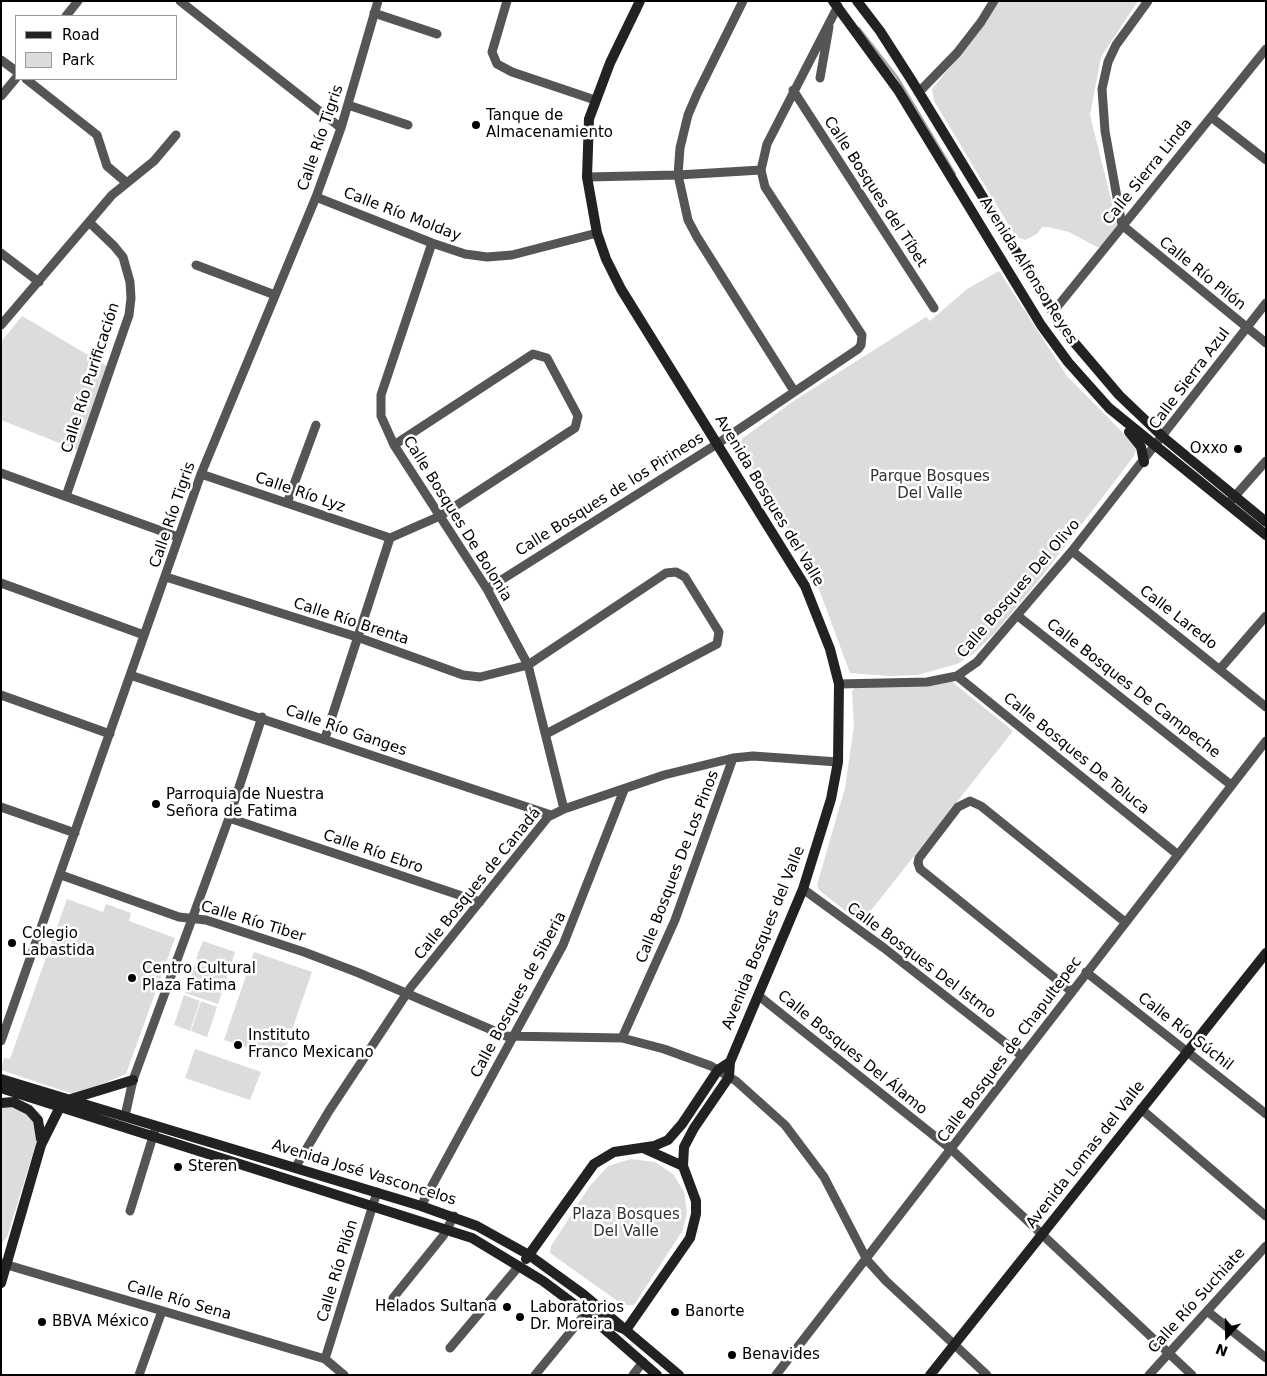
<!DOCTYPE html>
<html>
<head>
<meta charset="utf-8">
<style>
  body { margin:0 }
  #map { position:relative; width:1267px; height:1376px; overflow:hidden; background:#fff; font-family:"DejaVu Sans",sans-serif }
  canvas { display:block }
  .frame { position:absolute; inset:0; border:2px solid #000; pointer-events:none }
  .legend { position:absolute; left:15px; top:15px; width:162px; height:65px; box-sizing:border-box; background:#fff; border:1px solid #999; margin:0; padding:6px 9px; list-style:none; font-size:15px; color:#000 }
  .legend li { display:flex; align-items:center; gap:10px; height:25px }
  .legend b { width:25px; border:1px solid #999 }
  .north { position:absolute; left:1202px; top:1311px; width:50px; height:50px; -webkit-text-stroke:4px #fff; paint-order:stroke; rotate:201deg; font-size:14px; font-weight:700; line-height:20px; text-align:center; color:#000 }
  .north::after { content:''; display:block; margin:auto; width:18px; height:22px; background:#000; clip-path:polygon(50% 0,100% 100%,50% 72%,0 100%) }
</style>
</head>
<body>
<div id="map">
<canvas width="1267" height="1376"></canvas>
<div class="frame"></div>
<ul class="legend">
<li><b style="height:6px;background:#222"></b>Road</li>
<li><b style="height:14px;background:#dcdcdc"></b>Park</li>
</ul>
<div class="north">N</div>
</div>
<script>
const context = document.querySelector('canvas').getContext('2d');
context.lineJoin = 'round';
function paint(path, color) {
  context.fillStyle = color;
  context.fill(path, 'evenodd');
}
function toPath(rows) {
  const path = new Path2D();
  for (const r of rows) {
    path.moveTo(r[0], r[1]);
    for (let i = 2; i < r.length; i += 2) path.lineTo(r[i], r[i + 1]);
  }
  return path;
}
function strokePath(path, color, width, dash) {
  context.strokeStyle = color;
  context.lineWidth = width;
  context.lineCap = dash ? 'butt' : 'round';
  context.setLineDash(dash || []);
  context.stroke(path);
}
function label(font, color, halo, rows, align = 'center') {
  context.font = font + ' "DejaVu Sans",sans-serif';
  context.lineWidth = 5;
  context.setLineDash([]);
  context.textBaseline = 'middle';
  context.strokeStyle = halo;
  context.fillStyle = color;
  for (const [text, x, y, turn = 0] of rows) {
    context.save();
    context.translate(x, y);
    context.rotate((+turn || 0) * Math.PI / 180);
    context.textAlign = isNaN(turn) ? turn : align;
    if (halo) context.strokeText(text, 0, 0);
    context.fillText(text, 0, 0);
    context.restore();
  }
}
paint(toPath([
  [998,1,1138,1,1101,57,1090,115,1118,227,1106,247,1097,247,1069,232,1048,227,1042,227,1037,234,1025,240,1016,237,934,101,932,89,985,24],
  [999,271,1067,376,1133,443,1136,450,1134,456,1039,580,995,633,973,654,957,664,917,675,890,676,850,673,813,573,743,453,741,442,743,438,795,400,926,317,930,321,967,289],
  [22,316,107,366,77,450,1,420,1,342],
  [950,680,1013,731,865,918,857,920,819,890,817,885,845,788,854,726,852,692,855,687],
  [67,899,103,912,106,904,131,913,129,921,175,938,126,1074,76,1095,1,1070,4,1058,10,1059],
  [203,941,235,952,229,970,196,959],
  [254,952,312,972,282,1059,224,1040],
  [195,963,228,974,218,1004,185,993],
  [184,995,200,1001,190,1031,174,1025],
  [201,1001,217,1007,207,1037,191,1031],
  [195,1049,261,1072,250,1100,185,1078],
  [1,1107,17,1107,35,1120,37,1140,7,1237,1,1245],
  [631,1159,655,1162,673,1174,684,1192,687,1212,683,1230,634,1305,623,1305,550,1253,551,1246,589,1187,608,1166]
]), '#dcdcdc');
strokePath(toPath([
  [859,28,897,77,955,174]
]), '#a3a3a3', 2.5);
strokePath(toPath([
  [180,1,341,128],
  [507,1,492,52,497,64,512,72,595,100],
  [743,1,697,94,688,115,680,148,678,175,688,220,697,237,794,391],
  [1148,1,1116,45,1108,62,1102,89,1105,131,1122,225,1266,343],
  [374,13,437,34],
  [66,16,78,1],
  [1,60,16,71],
  [820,78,829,27],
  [26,79,97,135,107,166,127,183],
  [793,90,934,308],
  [919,92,957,53,981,22,994,1],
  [1,96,16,78],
  [348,105,408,125],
  [1211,117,1266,160],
  [587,177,678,175,761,170],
  [316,197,432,243,465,254,487,257,512,255,597,233],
  [432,243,381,395,381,416,394,445,487,589,528,665,564,809],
  [1,253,39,282],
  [196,265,275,295],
  [1053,312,1266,49],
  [1,325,112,195,154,161,176,135],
  [1,473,178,537],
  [201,474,390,538],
  [66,496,129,315,131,298,130,282,123,257,114,246,89,222],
  [287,503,316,425],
  [1228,504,1266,461],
  [390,538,440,516,575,428,578,416,547,358,533,354,394,445],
  [1072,551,1266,707],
  [166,577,357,637,463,675,480,677,528,665,666,573,676,572,685,577,719,632,717,644,546,734],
  [1,583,144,635],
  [487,589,717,444,858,349,861,345,862,335,765,187,761,170,767,144,838,6],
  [1018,616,1231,785],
  [1220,669,1266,616],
  [130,675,551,815],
  [957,676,1177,854],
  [839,684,927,682,957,676,977,662,1072,551,1266,303],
  [1,695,110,734],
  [325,738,390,538],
  [1,807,75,833],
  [229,818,480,902],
  [61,875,179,917,206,920,304,952,359,973,506,1036,622,1038,664,1049,711,1066,736,1081,785,1125,824,1177,867,1260,886,1281,987,1375],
  [803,889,884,948,1022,1056],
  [1086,972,1266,1114],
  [1071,991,920,869,918,863,919,858,958,807,970,801,981,806,1125,922],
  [759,996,952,1150,1192,1375],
  [622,1038,675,920,733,758],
  [1,1041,201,474,316,197,341,128,378,1],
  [1141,1109,1266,1216],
  [125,1116,133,1080,229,818,262,717],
  [295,1168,329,1111,411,987,548,817,564,809,664,775,733,758,753,756,838,762],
  [421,1206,563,945,624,790],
  [130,1211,155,1130],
  [1,1263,325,1359,344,1375],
  [393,1298,443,1236,454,1216],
  [1207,1311,1266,1358],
  [450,1348,519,1266],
  [325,1359,377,1192],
  [139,1375,162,1311],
  [535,1375,586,1313],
  [633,1375,643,1362],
  [776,1375,1266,741],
  [1149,1375,1266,1246]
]), '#555', 9);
strokePath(toPath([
  [833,1,898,90,1041,325,1068,362,1109,408,1266,535],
  [857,1,880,31,912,81,1053,312,1073,341,1119,395,1163,437,1266,522],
  [1129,432,1141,447,1144,462],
  [1,1079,421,1206,477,1226,529,1255,583,1294,679,1375],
  [1,1088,472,1238,543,1281,586,1313,657,1375],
  [1,1103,13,1102,29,1110,38,1120,41,1139],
  [643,1148,683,1166],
  [526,1259,594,1164,614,1152,654,1146,668,1140,682,1124,718,1070,730,1062],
  [1,1283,41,1145,60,1107,71,1099,133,1080],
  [586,1313,626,1330,690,1238,696,1214,696,1201,683,1166,684,1147,694,1128,729,1077,730,1062,803,889,831,799,838,762,839,684,830,649,805,586,621,289,606,259,597,233,587,177,589,119,610,63,640,1],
  [930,1375,1266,953]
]), '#222', 10);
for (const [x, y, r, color] of [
  [476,125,5,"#000"],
  [1238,449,5,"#000"],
  [156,804,5,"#000"],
  [12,943,5,"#000"],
  [132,978,5,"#000"],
  [238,1045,5,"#000"],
  [178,1167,5,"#000"],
  [507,1307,5,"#000"],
  [675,1312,5,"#000"],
  [520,1317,5,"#000"],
  [42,1322,5,"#000"],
  [732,1355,5,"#000"]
]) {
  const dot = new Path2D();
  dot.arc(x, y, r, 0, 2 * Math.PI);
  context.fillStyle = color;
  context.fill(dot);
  strokePath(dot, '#fff', 2);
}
label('15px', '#000', '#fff', [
  ["Tanque de",486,116],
  ["Almacenamiento",486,133],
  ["Oxxo",1228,449,"right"],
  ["Parroquia de Nuestra",166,795],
  ["Señora de Fatima",166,812],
  ["Colegio",22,934],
  ["Labastida",22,951],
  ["Centro Cultural",142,969],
  ["Plaza Fatima",142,986],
  ["Instituto",248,1036],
  ["Franco Mexicano",248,1053],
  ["Steren",188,1167],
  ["Helados Sultana",497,1307,"right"],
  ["Laboratorios",530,1308],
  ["Dr. Moreira",530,1325],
  ["Banorte",685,1312],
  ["BBVA México",52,1322],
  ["Benavides",742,1355]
], 'left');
label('15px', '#000', '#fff', [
  ["Calle Río Tigris",321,138,-71],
  ["Calle Sierra Linda",1148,172,-51],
  ["Calle Bosques del Tíbet",875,192,57],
  ["Calle Río Molday",402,215,21],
  ["Avenida Alfonso Reyes",1028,271,58],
  ["Calle Río Pilón",1202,274,39],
  ["Calle Río Purificación",91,378,-72],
  ["Calle Sierra Azul",1190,379,-53],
  ["Calle Río Lyz",300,493,19],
  ["Calle Bosques de los Pirineos",610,495,-32],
  ["Avenida Bosques del Valle",769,501,59],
  ["Calle Río Tigris",173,515,-71],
  ["Calle Bosques De Bolonia",457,519,58],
  ["Calle Bosques Del Olivo",1019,589,-49],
  ["Calle Laredo",1178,618,38],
  ["Calle Río Brenta",351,622,18],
  ["Calle Bosques De Campeche",1133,689,38],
  ["Calle Río Ganges",346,731,19],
  ["Calle Bosques De Toluca",1076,754,39],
  ["Calle Río Ebro",373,852,19],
  ["Calle Bosques De Los Pinos",678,867,-69],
  ["Calle Bosques de Canadá",478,884,-51],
  ["Calle Río Tiber",253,922,17],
  ["Avenida Bosques del Valle",764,938,-68],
  ["Calle Bosques Del Istmo",921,961,37],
  ["Calle Bosques de Siberia",519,995,-62],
  ["Calle Río Súchil",1185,1032,38],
  ["Calle Bosques de Chapultepec",1010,1050,-53],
  ["Calle Bosques Del Álamo",852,1053,39],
  ["Avenida Lomas del Valle",1086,1155,-52],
  ["Avenida José Vasconcelos",364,1173,17],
  ["Calle Río Pilón",338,1271,-73],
  ["Calle Río Sena",179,1301,16],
  ["Calle Río Suchiate",1197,1301,-48]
]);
label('15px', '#333', '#fff', [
  ["Parque Bosques",930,477],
  ["Del Valle",930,494],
  ["Plaza Bosques",626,1215],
  ["Del Valle",626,1232]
]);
</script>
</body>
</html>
